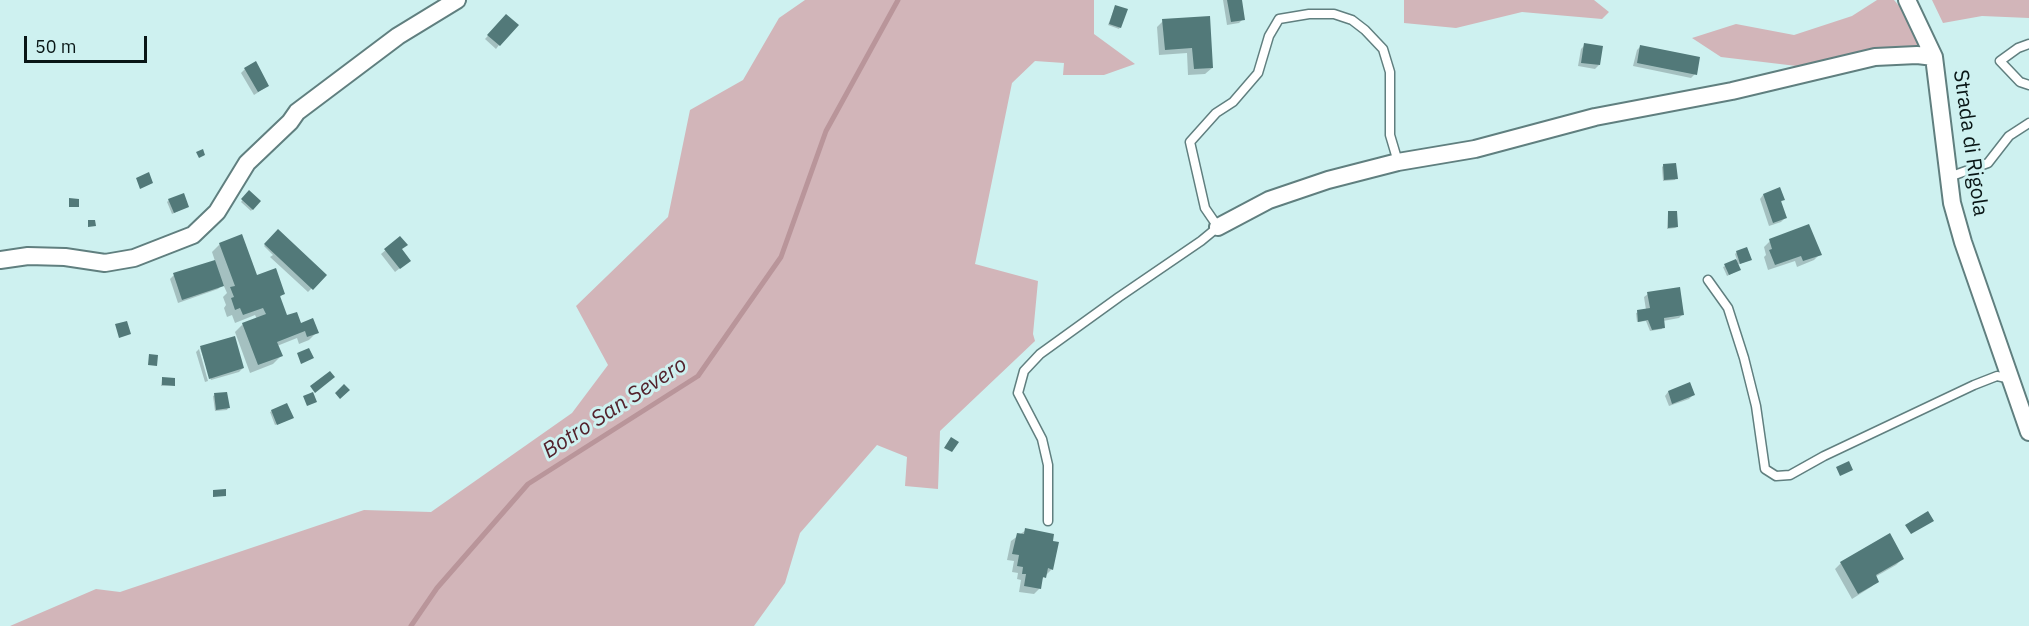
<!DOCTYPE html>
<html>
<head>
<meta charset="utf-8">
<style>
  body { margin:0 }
  #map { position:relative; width:2029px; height:626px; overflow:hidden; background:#cef1f0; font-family:"IBM Plex Sans",sans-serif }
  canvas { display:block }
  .scale { position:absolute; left:24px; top:36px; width:123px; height:27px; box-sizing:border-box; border:3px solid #091616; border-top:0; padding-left:8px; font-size:18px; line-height:21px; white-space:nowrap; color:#091616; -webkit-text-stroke:4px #cef1f0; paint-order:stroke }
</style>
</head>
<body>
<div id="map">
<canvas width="2029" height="626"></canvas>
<div class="scale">50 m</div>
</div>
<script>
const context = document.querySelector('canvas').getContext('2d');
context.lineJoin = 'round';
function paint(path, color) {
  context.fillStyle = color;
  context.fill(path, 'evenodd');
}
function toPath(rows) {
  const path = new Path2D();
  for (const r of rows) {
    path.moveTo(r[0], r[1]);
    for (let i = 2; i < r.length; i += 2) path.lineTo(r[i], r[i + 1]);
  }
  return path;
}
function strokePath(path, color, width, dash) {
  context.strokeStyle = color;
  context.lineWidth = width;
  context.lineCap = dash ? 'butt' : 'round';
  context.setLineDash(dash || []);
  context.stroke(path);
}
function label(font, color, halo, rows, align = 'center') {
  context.font = font + ' "IBM Plex Sans",sans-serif';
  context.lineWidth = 6;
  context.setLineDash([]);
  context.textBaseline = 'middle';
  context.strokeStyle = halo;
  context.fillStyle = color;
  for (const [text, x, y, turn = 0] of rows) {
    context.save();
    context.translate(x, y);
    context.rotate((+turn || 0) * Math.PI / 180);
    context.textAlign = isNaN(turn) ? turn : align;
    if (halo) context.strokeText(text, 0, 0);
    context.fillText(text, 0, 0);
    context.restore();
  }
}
paint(toPath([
  [805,0,1094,0,1094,34,1135,64,1104,75,1063,75,1064,63,1035,61,1012,83,975,264,1038,281,1033,334,1035,341,940,431,938,489,905,486,907,457,877,445,800,533,785,583,754,626,10,626,96,589,120,592,364,510,431,512,572,413,608,365,576,306,668,217,690,110,743,80,779,18],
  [1404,0,1594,0,1609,12,1602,19,1522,12,1456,28,1404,23],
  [1877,0,1894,0,1913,22,1924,50,1805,67,1721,57,1692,38,1736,24,1794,35,1852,16],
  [1932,0,2029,0,2029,18,1982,16,1943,23]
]), '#d2b5b9');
paint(toPath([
  [1223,0,1240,0,1243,19,1239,23,1227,25],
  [1115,7,1120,27,1119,29,1108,25],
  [506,16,499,45,496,49,485,39],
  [1208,17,1212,68,1205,74,1188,75,1187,53,1159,55,1157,27,1163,21],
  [1585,45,1599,65,1595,69,1578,66,1581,49],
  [1641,46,1695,74,1691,78,1633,66,1637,50],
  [245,69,268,86,254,95,241,73],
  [1664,165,1676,178,1675,180,1663,181,1662,167],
  [249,192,259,201,251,211,241,202],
  [1763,195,1783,200,1780,203,1785,218,1781,222,1769,226,1760,199],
  [169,200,187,207,172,214,167,202],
  [1668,213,1677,227,1675,228,1667,229],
  [278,231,325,275,308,292,270,257,273,255,264,246],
  [400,238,401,250,405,264,395,272,381,254],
  [1770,241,1820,254,1814,260,1797,267,1795,261,1768,270,1764,257,1766,255,1764,247],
  [220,244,257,277,284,293,279,298,286,317,317,332,309,340,299,344,297,338,277,346,281,356,273,364,250,373,235,332,243,324,257,319,255,315,235,323,232,315,227,317,224,308,226,305,223,297,227,293,223,284,218,289,178,303,170,279,174,275,215,261,212,252],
  [1737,252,1750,260,1737,265,1737,271,1727,276,1723,267,1737,260,1735,254],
  [1648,294,1683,314,1679,318,1663,321,1662,329,1650,331,1646,321,1637,322,1636,313,1646,310,1644,297],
  [234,338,243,368,239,372,211,380,200,348],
  [199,349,208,381,205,382,196,352],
  [162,379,174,385,161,386],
  [1668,392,1693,395,1689,399,1669,406,1665,396],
  [215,395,228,408,227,410,215,411,213,396],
  [272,411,290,419,275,425,270,412],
  [1026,530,1052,569,1041,580,1040,588,1034,594,1019,592,1021,580,1017,579,1018,573,1012,572,1014,561,1007,560,1011,541],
  [1902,559,1896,565,1875,577,1877,581,1871,587,1852,599,1835,569,1841,563]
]), '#0003');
strokePath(toPath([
  [411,626,437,588,528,484,698,376,781,257,826,131,898,0]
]), '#b9959a', 5);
paint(toPath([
  [1227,0,1242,0,1245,20,1231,22],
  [1115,5,1128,9,1121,28,1109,24],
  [506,14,519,25,500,46,487,35],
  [1210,16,1213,68,1194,69,1192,48,1165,50,1162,19],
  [1584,43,1603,46,1600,65,1581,63],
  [1640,45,1700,57,1697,75,1637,63],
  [256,61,269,86,258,92,244,68],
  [203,149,205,155,199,158,196,152],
  [1676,163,1678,179,1664,180,1663,164],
  [149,172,153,183,140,189,136,178],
  [1780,187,1785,200,1781,201,1787,218,1773,223,1763,194],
  [249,190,261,201,253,210,241,199],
  [184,193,189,207,174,213,168,199],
  [69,198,79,199,79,207,69,207],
  [1668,211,1677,211,1678,227,1668,228],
  [88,220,95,220,96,226,88,227],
  [1809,224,1822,255,1803,261,1801,256,1775,265,1769,250,1772,249,1769,239],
  [278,229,327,275,313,290,264,244],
  [242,234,257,275,276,268,285,294,280,296,287,315,297,312,301,323,313,318,319,333,307,337,305,331,277,342,283,356,258,365,242,323,266,314,263,308,243,315,240,308,235,310,231,298,234,297,230,287,235,286,219,243],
  [400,236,408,245,402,249,411,261,400,269,384,249],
  [1747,247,1752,260,1740,264,1736,251],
  [1736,259,1741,270,1729,275,1724,264],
  [215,260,224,286,182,300,173,273],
  [1680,287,1684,315,1664,318,1665,328,1652,330,1648,320,1638,322,1637,310,1650,308,1647,292],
  [127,321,131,334,119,338,115,324],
  [235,336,244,368,209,379,200,346],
  [309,348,314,358,301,364,297,353],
  [149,354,158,355,157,366,148,365],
  [330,371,335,377,315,393,310,386],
  [162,377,175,378,175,386,162,385],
  [1690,382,1695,395,1672,404,1668,391],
  [344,384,350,390,340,399,335,393],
  [227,392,230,408,216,410,214,393],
  [313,392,317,402,307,406,303,396],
  [287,403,294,418,277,425,271,410],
  [951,437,959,442,952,452,944,448],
  [1849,461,1853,470,1840,476,1836,467],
  [226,489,226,496,213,497,213,490],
  [1928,511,1934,521,1911,534,1905,525],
  [1025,528,1054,534,1053,541,1059,542,1053,570,1048,568,1046,578,1043,577,1041,589,1024,586,1026,574,1022,574,1023,567,1017,566,1019,555,1012,554,1017,533,1024,534],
  [1890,533,1904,559,1876,575,1879,582,1858,594,1840,562]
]), '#527979');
const service = toPath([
  [2029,44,2018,48,2000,61,2020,82,2029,85],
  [1949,177,1988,163,2009,136,2029,123],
  [1708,280,1728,308,1744,358,1756,406,1765,469,1776,476,1790,475,1824,456,1974,385,1997,376,2011,379],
  [1048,521,1048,465,1042,439,1018,393,1024,371,1040,354,1119,297,1201,241,1218,227,1205,208,1190,142,1216,113,1233,102,1258,73,1269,36,1279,19,1309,14,1334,14,1352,20,1365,30,1383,49,1390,72,1390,135,1398,162]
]);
const minor = toPath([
  [1907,0,1934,57,1952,203,1963,242,2029,432],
  [1218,227,1269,200,1328,180,1398,162,1475,149,1595,117,1732,91,1875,57,1917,55,1934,57],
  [0,260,28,256,65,257,105,263,134,258,193,235,217,212,247,163,290,122,297,112,398,36,457,0]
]);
strokePath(service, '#607f7f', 11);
strokePath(minor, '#607f7f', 20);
strokePath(service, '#fff', 8);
strokePath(minor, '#fff', 16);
label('21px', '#091616', '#cef1f0', [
  ["Strada di Rigola",1970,143,82]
]);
label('italic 22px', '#53222c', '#cef1f0', [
  ["Botro San Severo",615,408,-33]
]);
</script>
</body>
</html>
